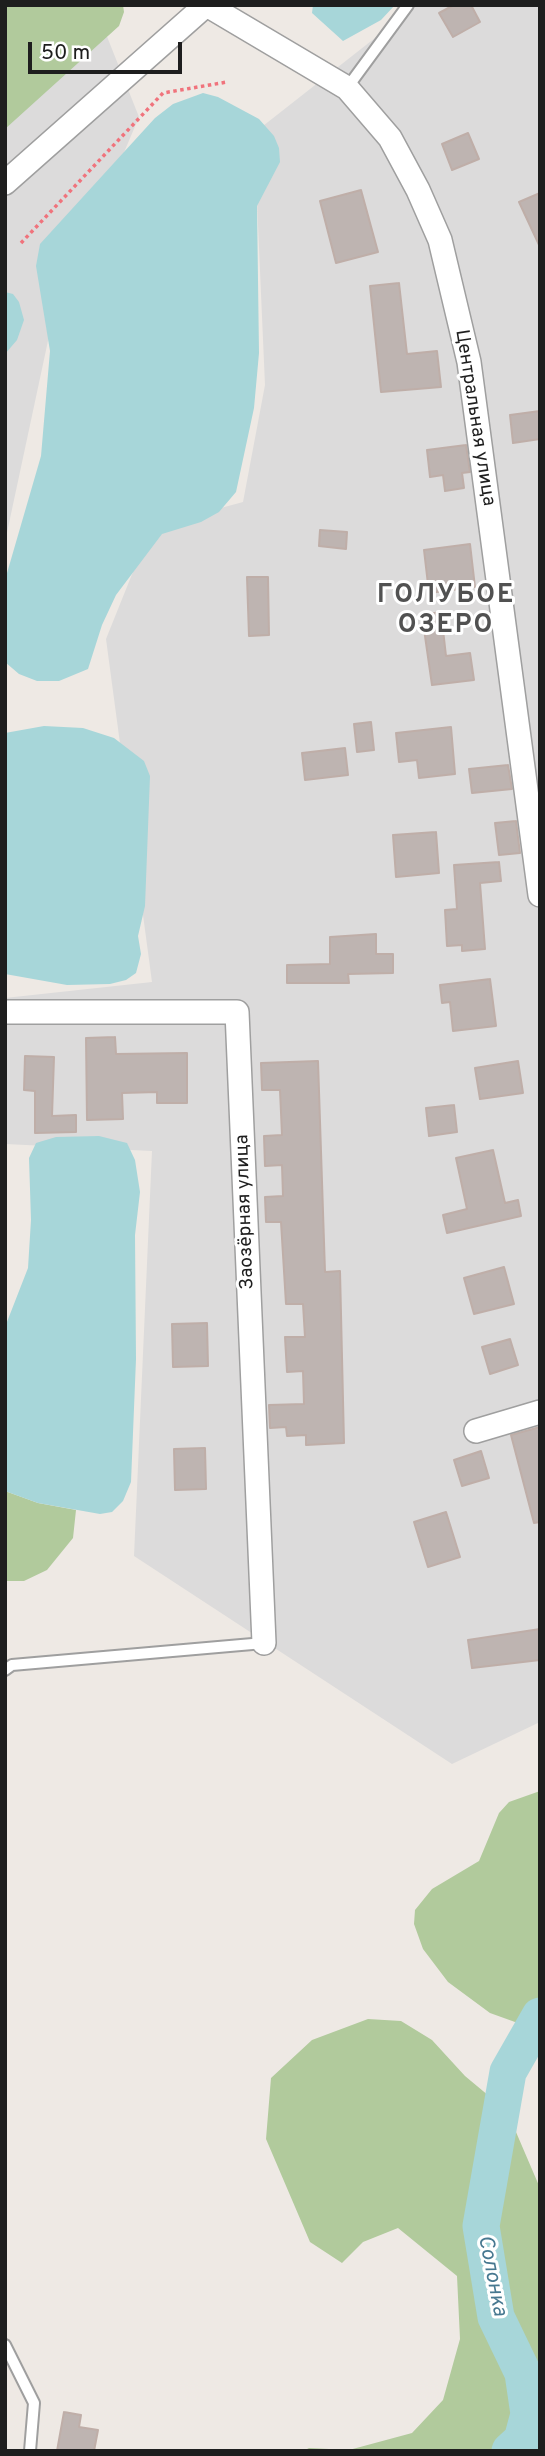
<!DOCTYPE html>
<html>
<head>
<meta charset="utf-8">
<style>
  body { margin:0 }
  #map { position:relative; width:545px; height:2456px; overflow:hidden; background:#eee9e4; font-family:Overpass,sans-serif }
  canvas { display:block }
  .frame { position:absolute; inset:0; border:7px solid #1e1e1e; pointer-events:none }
  .scale { position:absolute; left:28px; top:42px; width:154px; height:32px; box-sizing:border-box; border:4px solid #1e1e1e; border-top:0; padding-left:9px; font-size:21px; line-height:24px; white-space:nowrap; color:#1e1e1e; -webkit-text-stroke:5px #fff; paint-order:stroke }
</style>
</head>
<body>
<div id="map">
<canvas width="545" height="2456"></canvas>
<div class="frame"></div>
<div class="scale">50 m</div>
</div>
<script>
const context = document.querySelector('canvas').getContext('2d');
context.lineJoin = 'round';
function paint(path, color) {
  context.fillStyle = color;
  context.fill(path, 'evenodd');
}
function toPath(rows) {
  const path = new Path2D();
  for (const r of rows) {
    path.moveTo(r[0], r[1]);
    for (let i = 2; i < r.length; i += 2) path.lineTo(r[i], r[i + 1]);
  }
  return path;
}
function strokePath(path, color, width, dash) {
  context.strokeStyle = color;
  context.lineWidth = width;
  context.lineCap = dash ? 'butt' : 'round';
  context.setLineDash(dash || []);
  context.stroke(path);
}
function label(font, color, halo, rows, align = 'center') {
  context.font = font + ' Overpass,sans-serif';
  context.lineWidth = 6;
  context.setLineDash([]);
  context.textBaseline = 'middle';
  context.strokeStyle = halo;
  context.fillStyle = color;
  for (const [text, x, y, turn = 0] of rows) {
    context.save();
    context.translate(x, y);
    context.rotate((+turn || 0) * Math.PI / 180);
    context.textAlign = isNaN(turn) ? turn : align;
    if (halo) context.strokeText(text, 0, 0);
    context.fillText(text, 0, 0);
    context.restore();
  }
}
paint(toPath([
  [417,5,540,5,540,1722,452,1764,134,1556,152,1151,5,1144,5,998,152,982,106,639,151,527,243,502,265,385,254,133],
  [104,29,139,117,52,322,5,542,5,117]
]), '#dcdbdb');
paint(toPath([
  [5,5,123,5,124,12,119,26,5,129],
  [5,1491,38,1503,76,1510,73,1538,47,1570,24,1581,5,1581],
  [540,1791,540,2022,515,2022,490,2013,448,1982,423,1949,414,1924,415,1910,432,1889,479,1861,499,1813,509,1802],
  [368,2019,401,2021,432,2040,465,2076,507,2111,540,2188,540,2451,303,2451,309,2448,349,2450,412,2433,443,2400,460,2339,457,2276,398,2228,363,2242,342,2263,310,2242,266,2139,271,2078,312,2040]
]), '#b1ca9c');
paint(toPath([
  [313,5,395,5,381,20,343,41,312,13],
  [203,93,218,97,259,119,274,136,279,148,280,162,257,206,259,353,254,408,236,492,219,512,201,522,162,534,116,595,102,625,88,669,59,681,37,681,19,674,5,662,5,580,41,456,50,351,36,266,40,244,155,118,173,104],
  [5,292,13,294,19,302,24,320,17,340,5,354],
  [44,726,83,728,114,738,144,761,150,776,145,906,138,936,141,954,136,973,126,980,110,984,67,985,5,974,5,733],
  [99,1136,127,1143,135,1160,140,1192,135,1235,136,1359,131,1482,123,1501,112,1512,100,1514,38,1503,5,1491,5,1327,28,1268,31,1220,29,1158,36,1143,56,1137]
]), '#a7d6d9');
strokePath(toPath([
  [510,2451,522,2440,529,2414,523,2373,496,2317,481,2226,508,2072,540,2016]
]), '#a7d6d9', 37);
const building = toPath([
  [454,5,471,5,480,22,453,37,439,13,454,5],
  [468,133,479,159,452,170,442,144,468,133],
  [361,190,378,252,336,263,320,201,361,190],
  [540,193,540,247,519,202,540,193],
  [399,283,407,354,437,351,441,387,381,392,370,286,399,283],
  [540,411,540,439,513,443,510,415,540,411],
  [466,445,470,472,462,473,464,488,445,491,443,475,430,477,427,450,466,445],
  [320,530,347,532,346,549,319,546,320,530],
  [470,544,475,587,429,593,424,550,470,544],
  [247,577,268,577,269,635,249,636,247,577],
  [441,612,446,656,470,653,474,680,432,685,422,615,441,612],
  [371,722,374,750,357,752,354,724,371,722],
  [451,727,455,774,419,778,417,760,399,762,396,733,451,727],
  [345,748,348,775,305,780,302,753,345,748],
  [508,765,512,789,472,793,469,769,508,765],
  [516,821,520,853,499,855,495,823,516,821],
  [436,832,439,873,396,877,393,835,436,832],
  [499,862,501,881,480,883,485,949,462,951,462,945,447,946,445,910,457,909,454,865,499,862],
  [376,934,376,954,393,954,393,973,348,974,349,983,287,983,287,965,330,964,330,937,376,934],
  [490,979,496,1026,453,1031,450,1002,442,1003,440,985,490,979],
  [115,1037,116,1054,187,1053,187,1103,157,1103,157,1092,122,1093,123,1119,87,1120,86,1038,115,1037],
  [25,1056,54,1057,52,1116,76,1115,76,1132,35,1133,35,1091,24,1090,25,1056],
  [318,1061,325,1272,340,1271,344,1443,306,1445,306,1435,287,1436,286,1427,270,1428,269,1405,304,1404,303,1371,287,1372,285,1337,305,1337,303,1304,286,1304,281,1222,266,1222,265,1197,283,1196,282,1165,265,1166,264,1136,282,1135,280,1090,262,1090,261,1063,318,1061],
  [518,1061,523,1093,480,1099,475,1068,518,1061],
  [454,1105,457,1132,429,1136,426,1108,454,1105],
  [493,1150,505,1203,518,1200,521,1216,447,1233,443,1215,467,1209,456,1158,493,1150],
  [504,1267,514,1304,474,1314,464,1278,504,1267],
  [207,1323,208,1366,173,1367,172,1324,207,1323],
  [510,1339,518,1365,490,1374,482,1347,510,1339],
  [540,1427,540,1522,534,1523,511,1435,540,1427],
  [205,1448,206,1489,175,1490,174,1449,205,1448],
  [481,1451,489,1478,462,1486,454,1460,481,1451],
  [446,1512,460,1557,428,1567,414,1522,446,1512],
  [540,1629,540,1660,472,1668,468,1640,540,1629],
  [64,2412,81,2415,79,2427,98,2430,94,2451,57,2451,64,2412]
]);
paint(building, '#beb4b1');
strokePath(building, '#bfaea8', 2);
const service = toPath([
  [347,88,408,5],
  [5,1670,12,1665,264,1643],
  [5,2345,34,2403,30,2451]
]);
const minor = toPath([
  [207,5,347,88,390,138,418,190,440,240,469,362,540,895],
  [5,183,206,5],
  [5,1012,237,1012,264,1643],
  [476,1431,540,1412]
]);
strokePath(service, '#9f9f9f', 14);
strokePath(minor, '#9f9f9f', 26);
strokePath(toPath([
  [21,243,163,93,227,82]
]), '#f0737c', 3.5, [3.5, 3.5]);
strokePath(service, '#fff', 10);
strokePath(minor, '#fff', 23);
label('19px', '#1e1e1e', '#fff', [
  ["Центральная улица",474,418,81],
  ["Заозёрная улица",246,1212,-92]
]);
label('italic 21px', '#477890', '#fff', [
  ["Солонка",491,2276,79]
]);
context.letterSpacing = '2px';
label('bold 26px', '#515151', '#fff', [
  ["ГОЛУБОЕ",446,597],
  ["ОЗЕРО",446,627]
]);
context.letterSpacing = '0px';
</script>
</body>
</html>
